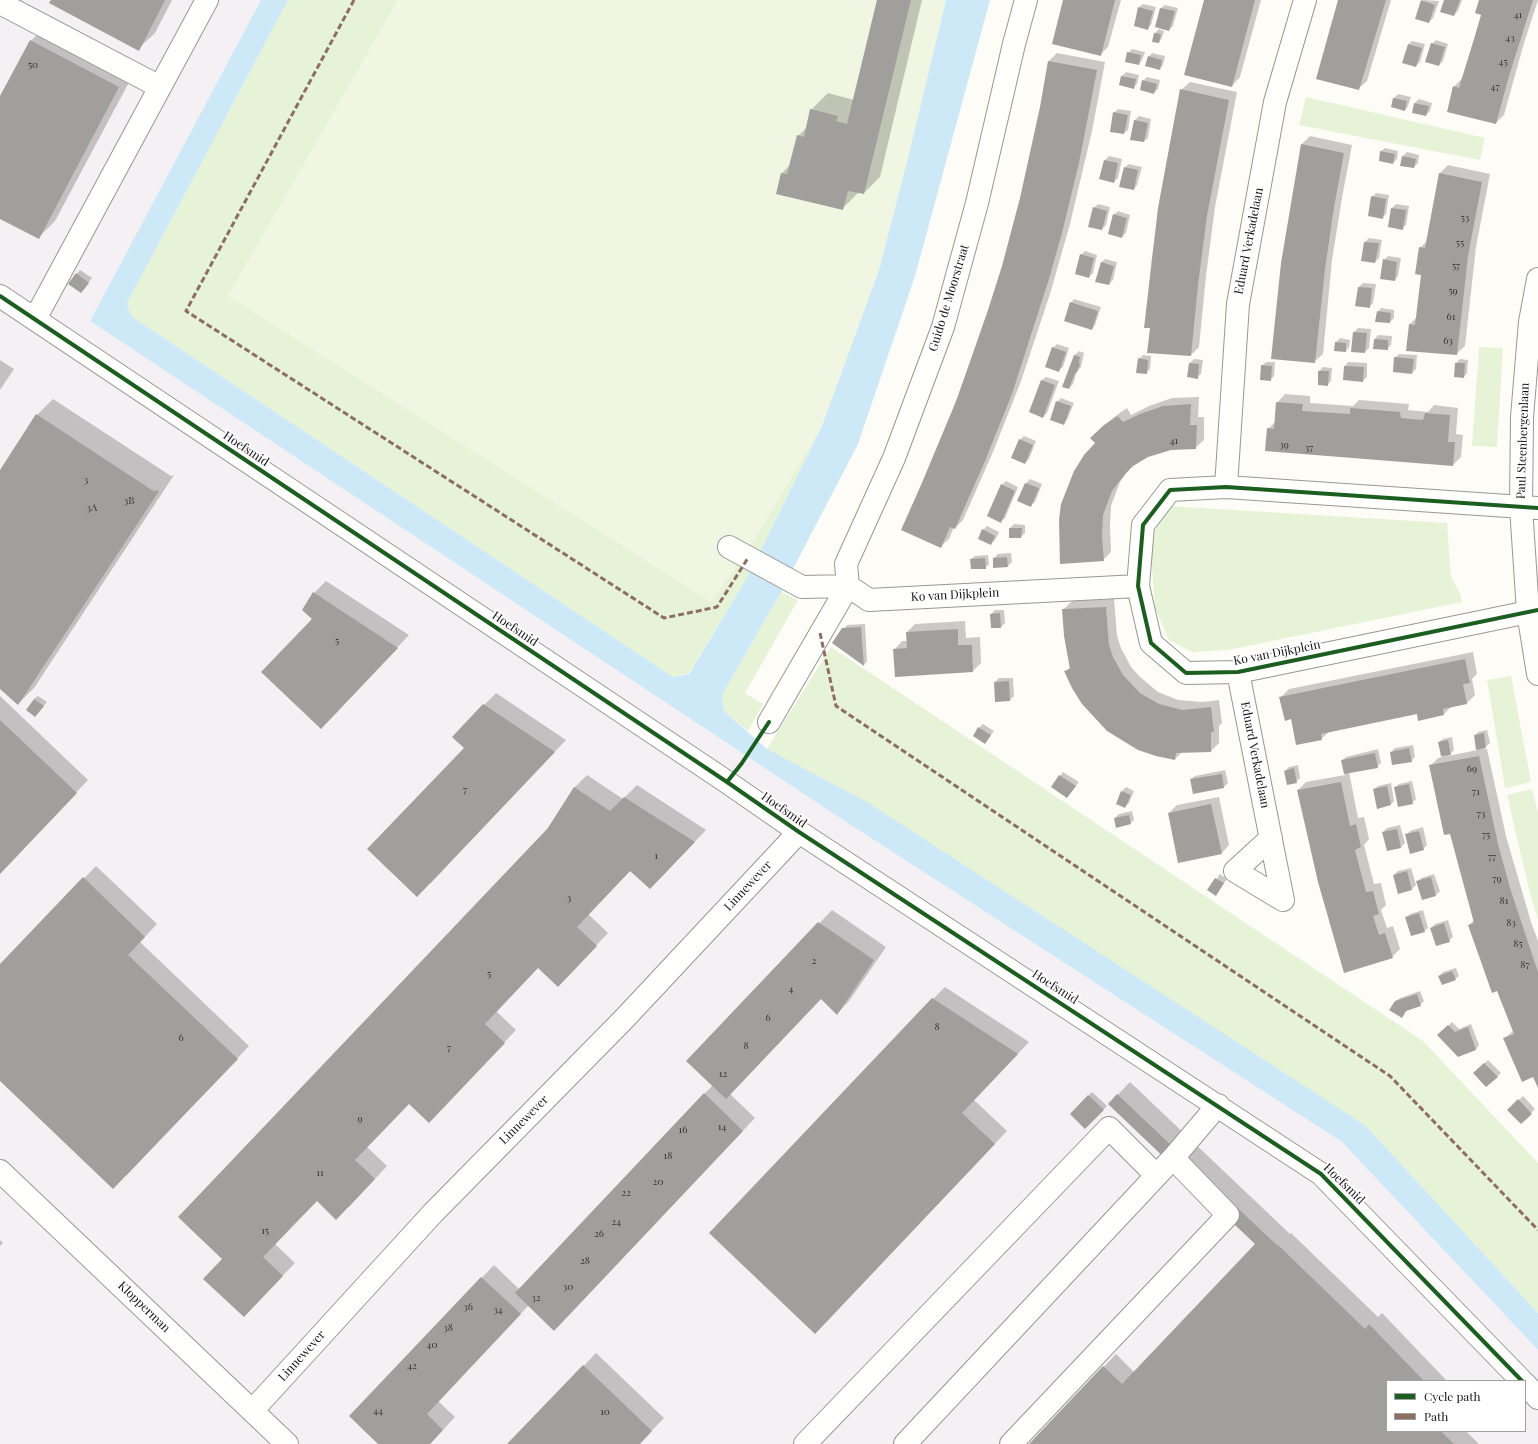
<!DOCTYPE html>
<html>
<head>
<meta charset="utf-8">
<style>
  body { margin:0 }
  #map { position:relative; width:1538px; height:1444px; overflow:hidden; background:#fdfcf7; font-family:"Playfair Display",serif }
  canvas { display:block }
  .legend { position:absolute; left:1386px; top:1380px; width:140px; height:52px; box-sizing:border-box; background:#fff; border:1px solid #a0a0a0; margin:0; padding:5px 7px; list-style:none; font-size:12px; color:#111 }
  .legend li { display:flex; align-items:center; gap:8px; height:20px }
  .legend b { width:20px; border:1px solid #a0a0a0 }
</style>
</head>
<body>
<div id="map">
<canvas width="1538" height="1444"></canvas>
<ul class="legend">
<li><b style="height:5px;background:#1b5e20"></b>Cycle path</li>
<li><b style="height:5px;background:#8d6e63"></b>Path</li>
</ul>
</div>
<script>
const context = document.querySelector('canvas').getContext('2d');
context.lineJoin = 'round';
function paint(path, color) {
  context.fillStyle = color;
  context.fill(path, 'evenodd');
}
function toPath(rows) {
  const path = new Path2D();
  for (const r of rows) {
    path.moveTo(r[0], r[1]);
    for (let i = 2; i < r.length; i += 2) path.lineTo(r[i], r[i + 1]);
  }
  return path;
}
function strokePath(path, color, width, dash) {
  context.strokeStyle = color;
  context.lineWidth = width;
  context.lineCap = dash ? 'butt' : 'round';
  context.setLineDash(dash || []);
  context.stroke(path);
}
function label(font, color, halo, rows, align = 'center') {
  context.font = font + ' "Playfair Display",serif';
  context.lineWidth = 4;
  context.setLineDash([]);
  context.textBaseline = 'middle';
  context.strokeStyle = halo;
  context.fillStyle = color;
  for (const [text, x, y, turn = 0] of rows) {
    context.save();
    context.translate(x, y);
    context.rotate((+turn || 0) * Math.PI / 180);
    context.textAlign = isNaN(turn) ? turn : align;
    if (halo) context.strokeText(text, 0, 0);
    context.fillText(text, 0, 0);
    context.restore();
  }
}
paint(toPath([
  [0,0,261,0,90,321,840,818,1342,1142,1538,1350,1538,1444,0,1444],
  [1387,1381,1525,1381,1525,1431,1387,1431]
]), '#f5f0f3');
paint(toPath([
  [288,0,398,0,229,296,744,556,822,426,748,576,689,673,673,677,131,316,127,303],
  [1306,97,1485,138,1480,160,1299,125],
  [1479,347,1503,348,1497,447,1472,446],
  [1168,506,1447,523,1451,577,1460,593,1462,602,1228,650,1192,652,1169,640,1155,608,1151,553,1155,531],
  [781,592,798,600,745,693,763,704,748,731,724,711,722,695],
  [831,647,1423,1041,1538,1163,1538,1313,1366,1126,767,749],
  [1511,676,1531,782,1505,788,1487,680],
  [1532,789,1538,813,1538,920,1529,889,1507,795]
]), '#e7f3d7');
paint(toPath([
  [398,0,946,0,908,158,879,270,822,426,744,556,711,602,228,296]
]), '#f0f6e1');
paint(toPath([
  [261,0,288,0,127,303,131,316,673,677,689,674,748,576,822,426,879,270,908,158,946,0,990,0,915,276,858,444,781,592,722,695,724,711,767,749,867,802,1366,1126,1538,1313,1538,1350,1342,1142,840,818,90,321]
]), '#cde8f7');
paint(toPath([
  [52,0,172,0,155,33,138,49],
  [878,0,922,0,880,177,864,193,859,192,843,208,782,173,791,164,798,136,808,126,811,110,828,93,854,100],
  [1065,0,1121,0,1108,47,1100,55],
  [1205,0,1261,0,1240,77,1232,86],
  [1339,0,1391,0,1367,81,1358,89],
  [1423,0,1439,1,1433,18,1429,22],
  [1445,0,1462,0,1458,11,1454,15],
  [1480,0,1538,0,1524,43,1504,115,1496,123,1454,87,1462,78,1482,15],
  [1143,4,1156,7,1151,25,1147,29,1139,7],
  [1165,5,1178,8,1173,26,1169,30,1161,8],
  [47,24,135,71,55,221,38,238,0,217,0,97,31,41],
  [1159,29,1164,31,1162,38,1159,42,1155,33],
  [1436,40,1448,44,1443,61,1439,65,1432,44],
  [1412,41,1425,44,1420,62,1416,66,1409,44],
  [1132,49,1145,52,1142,60,1139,64,1128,53],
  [1057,53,1105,62,1092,131,1070,224,1050,294,1020,384,993,452,963,520,955,528,954,527,949,539,940,547,949,420,989,310,1003,266,1021,198,1041,107,1049,61],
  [1152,53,1165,56,1163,65,1160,69,1149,57],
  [1126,72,1139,75,1137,84,1133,88,1120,84,1122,76],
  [1147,77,1160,80,1158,89,1154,93,1143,81],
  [1190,82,1237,92,1215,207,1206,276,1199,347,1191,355,1151,327,1145,327,1152,257,1167,161,1181,90],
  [1398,94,1411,97,1408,106,1405,110,1392,107,1394,98],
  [1419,99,1432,103,1430,111,1426,115,1415,103],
  [1118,109,1131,111,1128,130,1124,133,1114,113],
  [1139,116,1151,119,1148,138,1144,141,1131,139,1135,120],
  [1310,136,1352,145,1342,198,1332,260,1323,354,1314,362,1302,144],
  [1385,148,1398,151,1397,159,1393,163,1381,151],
  [1407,152,1419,155,1418,163,1414,167,1401,165,1403,156],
  [1109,156,1122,159,1118,178,1114,182,1105,160],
  [1128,164,1142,167,1137,185,1134,189,1125,168],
  [1448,165,1490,174,1476,247,1465,346,1456,354,1410,324,1417,317,1422,274,1420,248,1428,240,1440,173],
  [1376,193,1389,195,1386,214,1382,218,1372,197],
  [1098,204,1110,207,1106,225,1102,229,1094,208],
  [1396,204,1409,206,1406,225,1402,228,1389,226,1392,208],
  [1118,211,1130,215,1126,233,1122,237,1114,215],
  [1369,238,1382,240,1379,258,1375,262,1362,260,1365,242],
  [1085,251,1097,255,1093,273,1089,277,1081,255],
  [1388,256,1401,258,1398,276,1395,280,1384,260],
  [1105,259,1117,262,1113,280,1109,284,1101,263],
  [80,270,92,278,81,292,77,274],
  [1363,283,1376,284,1373,303,1369,307,1359,287],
  [1074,299,1101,307,1095,325,1092,329,1071,303],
  [1381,308,1394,310,1394,318,1390,322,1378,312],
  [1358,328,1371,329,1369,348,1365,352,1354,332],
  [1378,335,1392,336,1391,345,1387,349,1375,339],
  [1340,338,1350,340,1349,347,1346,351,1336,342],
  [1057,344,1069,348,1063,367,1059,370,1053,348],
  [1079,351,1084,353,1081,367,1077,371,1073,384,1069,388,1064,386,1075,355],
  [1399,354,1417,355,1416,369,1412,373,1395,358],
  [1143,355,1151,356,1150,369,1146,373,1139,359],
  [1194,359,1203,360,1201,374,1197,377,1190,363],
  [1460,359,1468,360,1467,373,1464,377,1455,376,1456,363],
  [0,360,14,369,0,390],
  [1266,362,1275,362,1274,376,1270,380,1262,366],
  [1348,362,1367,363,1367,377,1363,381,1344,379,1345,366],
  [1323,367,1332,368,1331,381,1327,385,1319,371],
  [1046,377,1059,381,1047,413,1043,417,1042,380],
  [1285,394,1310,396,1310,403,1353,406,1359,400,1409,404,1408,410,1428,412,1434,405,1458,408,1456,434,1463,435,1461,457,1453,465,1268,429,1276,421,1277,403],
  [1199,397,1198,417,1204,417,1204,440,1195,448,1165,450,1148,456,1131,467,1120,482,1111,506,1110,527,1111,552,1103,560,1096,443,1099,430,1114,417,1127,408,1131,415,1149,406,1172,398],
  [1061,398,1074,403,1067,420,1063,424,1057,402],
  [53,399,171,476,174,475,34,688,18,704,0,687,0,471,37,415],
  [1024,436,1036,441,1029,459,1025,463,1020,440],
  [1030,479,1042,484,1035,502,1031,505,1019,501,1026,483],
  [1006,481,1018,487,1005,518,1001,521,1002,485],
  [1014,524,1025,525,1025,533,1021,537,1010,528],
  [987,526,999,532,995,540,991,544,983,530],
  [1011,553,1012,562,1008,566,994,558,998,554],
  [988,555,989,564,985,568,971,559,975,556],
  [326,581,409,635,333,716,313,619,314,593],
  [1114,599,1117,636,1121,648,1131,667,1139,676,1158,692,1178,700,1203,702,1219,700,1222,723,1219,726,1219,743,1211,751,1182,752,1175,759,1066,671,1071,666,1063,610,1072,601],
  [995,610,1004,610,1005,623,1001,627,991,614],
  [965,621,966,638,980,637,981,663,973,671,896,676,894,650,902,641,908,641,907,632,915,624],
  [865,624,867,661,864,665,833,643,847,625],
  [1473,652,1477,674,1472,679,1475,695,1467,703,1452,706,1444,714,1417,713,1330,731,1321,739,1280,698,1289,689],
  [999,678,1013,678,1014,696,1010,700,995,682],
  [496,693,566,740,430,884,466,748,484,705],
  [0,696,88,780,0,873],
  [38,696,47,702,35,716,34,699],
  [983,724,994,731,985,743,979,728],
  [1487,730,1490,743,1483,749,1487,749,1506,836,1531,922,1538,941,1538,1085,1533,1076,1504,1039,1514,1030,1469,925,1474,920,1451,833,1430,766,1438,758,1442,757,1439,742,1443,739,1452,737,1454,750,1448,756,1477,750,1475,736,1478,732],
  [1413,745,1415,757,1411,761,1391,752,1395,748],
  [1378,749,1381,763,1377,767,1349,772,1358,818,1364,817,1369,839,1364,845,1374,884,1381,883,1386,905,1381,910,1387,928,1393,926,1400,949,1392,957,1345,971,1298,790,1306,782,1345,775,1342,761,1346,757],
  [1298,765,1300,778,1296,782,1285,771,1289,767],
  [1225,770,1228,783,1224,787,1194,793,1191,779,1195,776],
  [1063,772,1079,782,1067,797,1052,787],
  [587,775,623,799,637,785,706,830,662,876,631,870,588,914,608,933,570,973,538,967,496,1011,516,1030,441,1109,409,1103,367,1147,387,1166,349,1207,317,1200,275,1244,295,1263,256,1303,223,1259,548,828,574,788],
  [1412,781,1416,799,1412,803,1395,788,1399,784],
  [1391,783,1394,801,1391,804,1374,789,1378,786],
  [1126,787,1134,791,1129,803,1125,807,1117,804,1122,791],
  [1219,797,1229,845,1221,854,1169,813,1177,805],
  [1132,811,1134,820,1130,823,1115,818,1119,814],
  [1400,825,1405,843,1401,847,1383,832,1387,828],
  [1423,827,1427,845,1423,849,1406,835,1410,831],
  [96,866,157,924,140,942,249,1046,126,1176,0,1080,0,966],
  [1411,868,1416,885,1412,889,1394,875,1398,871],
  [1220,874,1227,879,1216,894,1209,890],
  [1434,874,1440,891,1436,895,1418,881,1421,878],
  [832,910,886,947,849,1001,837,1014,821,998,730,1094,755,1118,567,1317,529,1305,438,1401,455,1417,430,1444,379,1444,350,1416,494,1265,519,1289,713,1085,688,1061],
  [1423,910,1428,928,1424,931,1406,918,1410,914],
  [1448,920,1453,937,1449,941,1431,928,1435,924],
  [1456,968,1459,976,1455,979,1439,976,1443,972],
  [945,987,1029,1042,974,1100,1007,1131,828,1320,933,999],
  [1420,991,1424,1001,1420,1005,1408,1009,1402,1017,1395,1002,1400,998],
  [1452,1022,1459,1029,1471,1024,1479,1045,1476,1049,1458,1056,1439,1035],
  [1488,1060,1501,1073,1487,1086,1474,1073],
  [1130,1082,1290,1234,1291,1233,1378,1317,1382,1313,1447,1381,1387,1381,1387,1431,1466,1431,1479,1444,1030,1444,1116,1354,1134,1372,1257,1244,1109,1104],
  [1092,1092,1107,1106,1085,1128,1071,1114],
  [1523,1096,1535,1109,1521,1123,1509,1110],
  [0,1240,3,1243,0,1246],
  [596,1353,664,1418,639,1444,509,1444]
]), '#0003');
paint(toPath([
  [51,0,165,0,139,51,49,3],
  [877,0,911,0,864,194,848,191,843,210,776,194,781,173,787,174,797,135,804,137,810,109,838,116,836,121,847,124],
  [1063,0,1115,0,1101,56,1052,44],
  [1204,0,1255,0,1232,87,1184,75],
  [1338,0,1386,0,1359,90,1316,79],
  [1421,0,1435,5,1429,23,1415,19],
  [1444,0,1460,0,1454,16,1440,12],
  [1479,0,1533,0,1509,76,1496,124,1447,112,1453,86,1459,88,1474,39,1481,15,1475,13],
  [1138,7,1153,11,1148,30,1134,26],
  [1160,8,1175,11,1169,31,1155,27],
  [1154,33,1161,34,1159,43,1152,42],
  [30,40,119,87,39,239,0,219,0,96],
  [1431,43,1445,47,1439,66,1425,62],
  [1408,44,1422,48,1416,67,1402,63],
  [1127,52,1141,55,1139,65,1125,62],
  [1148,56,1162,60,1160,70,1145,66],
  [1048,61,1097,70,1079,163,1062,233,1049,279,1012,394,985,461,955,529,950,527,941,548,901,530,921,485,957,399,988,310,1002,266,1020,198,1040,107],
  [1121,76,1136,79,1134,89,1119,85],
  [1142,80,1157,84,1154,94,1140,90],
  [1180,89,1229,100,1207,216,1198,285,1191,356,1147,353,1150,328,1144,328,1158,208],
  [1393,98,1407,101,1405,111,1391,107],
  [1414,103,1429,106,1426,116,1412,113],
  [1113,112,1128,115,1124,134,1110,132],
  [1134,120,1148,123,1144,142,1130,140],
  [1301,144,1344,153,1334,207,1325,269,1315,363,1271,359,1281,263],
  [1380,151,1395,154,1393,164,1379,161],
  [1402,156,1416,159,1414,168,1400,166],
  [1104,160,1118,163,1114,183,1099,179],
  [1124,167,1138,170,1134,190,1119,187],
  [1439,173,1482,182,1468,256,1457,355,1406,351,1409,324,1415,325,1421,275,1415,274,1419,247,1425,248],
  [1371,196,1386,199,1383,219,1368,216],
  [1093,207,1107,211,1102,230,1088,227],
  [1391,208,1406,210,1403,230,1388,227],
  [1113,214,1127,218,1122,238,1108,234],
  [1364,242,1379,243,1375,263,1361,261],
  [1080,254,1094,258,1089,278,1075,274],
  [1383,259,1397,262,1395,281,1380,279],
  [1101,262,1114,266,1109,285,1095,282],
  [76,273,89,283,81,293,68,284],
  [1358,287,1372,288,1370,308,1355,306],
  [1070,302,1098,311,1092,330,1064,321],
  [1377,311,1391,313,1390,323,1375,322],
  [1353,332,1367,333,1365,353,1351,352],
  [1374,339,1388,340,1388,350,1373,349],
  [1335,342,1346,343,1346,352,1334,351],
  [1052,347,1066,352,1059,372,1045,367],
  [1074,355,1080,357,1079,362,1080,365,1077,372,1075,373,1069,389,1062,387],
  [1394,357,1414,359,1412,374,1393,372],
  [1138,358,1148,360,1147,374,1136,373],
  [1189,363,1199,364,1198,379,1187,377],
  [1455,363,1465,363,1464,378,1454,377],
  [1261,365,1272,366,1271,381,1260,380],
  [1344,366,1364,367,1363,382,1343,380],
  [1318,371,1329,371,1328,386,1318,385],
  [1041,380,1055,385,1043,418,1029,412],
  [1056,401,1071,406,1064,425,1050,420],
  [1276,402,1303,404,1302,411,1350,414,1350,408,1400,412,1401,418,1423,420,1425,413,1450,415,1448,442,1455,442,1453,466,1265,451,1267,428,1274,429],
  [1191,404,1190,425,1197,425,1196,449,1171,450,1148,457,1133,466,1125,474,1112,491,1103,515,1102,536,1104,561,1060,564,1059,520,1061,504,1074,471,1084,455,1095,443,1090,438,1104,425,1118,416,1123,422,1140,414,1163,406],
  [36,414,155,492,156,490,159,491,18,705,0,689,0,470],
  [1019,439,1033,445,1025,464,1011,458],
  [1025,483,1039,488,1031,507,1017,501],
  [1001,484,1015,491,1001,523,987,516],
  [1009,528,1022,528,1021,538,1009,538],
  [982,529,995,536,991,545,978,539],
  [1007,557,1008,567,993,568,993,558],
  [985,558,986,569,971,569,970,559],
  [313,592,398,648,321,729,261,672,312,619,302,610],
  [1106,607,1109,645,1113,657,1123,675,1140,693,1159,704,1182,710,1211,707,1214,732,1211,732,1211,752,1176,753,1175,760,1156,756,1138,750,1107,731,1082,704,1072,688,1064,671,1070,669,1064,636,1062,609],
  [1000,613,1001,628,991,628,990,614],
  [861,627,864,666,832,643,842,628],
  [958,629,958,645,972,645,973,672,895,677,893,649,907,648,906,632],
  [1465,659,1470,683,1463,684,1467,704,1443,709,1444,715,1418,721,1417,714,1321,734,1322,740,1296,745,1291,719,1285,721,1279,697],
  [1009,681,1010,701,995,702,994,682],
  [34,699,44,706,35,717,26,710],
  [483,704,555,752,417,897,367,849,464,748,452,737],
  [0,720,77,793,0,874],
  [978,727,991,735,985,744,973,736],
  [1484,733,1486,748,1476,750,1474,735],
  [1448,740,1451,755,1441,756,1438,742],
  [1409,748,1412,762,1392,765,1390,752],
  [1375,753,1378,768,1344,774,1341,760],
  [1479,756,1498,844,1510,888,1538,972,1538,1088,1533,1077,1522,1082,1503,1038,1514,1034,1497,991,1492,993,1468,925,1474,923,1450,834,1444,835,1429,765],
  [1294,768,1297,783,1287,785,1284,771],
  [1222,774,1224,788,1193,794,1190,779],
  [1059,775,1076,786,1067,798,1051,787],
  [1341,782,1350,826,1356,824,1361,847,1355,850,1366,892,1373,891,1379,914,1373,916,1379,935,1385,933,1393,958,1344,973,1318,882,1297,790],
  [1409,784,1413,804,1398,807,1394,787],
  [1387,786,1391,805,1377,809,1373,789],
  [574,787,610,811,624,797,695,842,650,889,630,871,577,927,597,946,558,987,538,968,485,1024,505,1043,429,1123,409,1104,355,1160,375,1179,336,1220,317,1201,289,1230,263,1257,283,1276,244,1317,203,1279,222,1259,178,1217,548,828],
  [1121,791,1131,795,1125,808,1116,804],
  [1211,804,1222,854,1178,863,1168,813],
  [1129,815,1131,824,1116,828,1114,818],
  [1397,829,1401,848,1387,851,1382,832],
  [1419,831,1424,850,1410,854,1405,834],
  [1407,871,1412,890,1398,894,1393,875],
  [83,877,145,937,128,955,238,1059,113,1189,0,1081,0,964],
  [1431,877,1436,896,1422,900,1416,881],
  [1215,878,1224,883,1216,896,1207,890],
  [1419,913,1425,932,1411,936,1405,917],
  [818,922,874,960,837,1015,821,999,726,1099,686,1061],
  [1444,923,1450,942,1436,946,1430,928],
  [1452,971,1456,980,1442,985,1438,976],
  [1417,994,1421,1006,1406,1011,1402,1018,1389,1010,1395,1001],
  [932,998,1018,1054,962,1113,995,1144,815,1334,709,1233],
  [1448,1025,1455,1032,1468,1027,1476,1050,1458,1057,1437,1035],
  [1484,1063,1498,1077,1486,1087,1473,1073],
  [704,1093,743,1131,554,1331,515,1293],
  [1117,1094,1265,1234,1277,1245,1278,1245,1365,1329,1369,1324,1424,1381,1387,1381,1387,1431,1441,1431,1454,1444,1029,1444,1103,1366,1122,1384,1255,1244,1108,1104],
  [1088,1095,1104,1110,1085,1129,1070,1114],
  [1518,1099,1532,1114,1521,1124,1507,1110],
  [481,1277,521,1314,427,1414,443,1430,430,1444,378,1444,349,1416],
  [583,1365,652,1431,640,1444,507,1444]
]), '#a19f9c');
const minor = toPath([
  [0,3,160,87],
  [1538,279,1530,322,1522,417,1521,507,1528,612,1538,674],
  [0,296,727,782,799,832,1321,1174,1522,1381],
  [35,319,207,0],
  [1226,487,1238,304,1275,102,1305,0],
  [1538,508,1226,487,1170,490,1143,525,1138,586,1151,643,1186,673,1238,672,1538,610],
  [729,547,802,587,848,586],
  [848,586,846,564,894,458,943,327,977,203,1014,44,1026,0],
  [848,586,869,600,1138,586],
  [1238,672,1275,860,1283,900,1235,871,1271,838],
  [769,722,848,586],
  [0,1171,287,1444],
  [1525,1384,1538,1398],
  [252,1411,433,1213,624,1019,799,832],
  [805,1444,1109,1128,1156,1175],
  [905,1444,1173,1158,1218,1105],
  [1011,1444,1228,1215,1173,1158]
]);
strokePath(minor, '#979795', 24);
strokePath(minor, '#fffffe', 22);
strokePath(toPath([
  [354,0,186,311,664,618,717,607,748,558],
  [820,633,836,706,1390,1076,1538,1230]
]), '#8d6e63', 3, [6, 3]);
strokePath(toPath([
  [0,296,727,782,799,832,1321,1174,1522,1381],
  [1538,508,1226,487,1170,490,1143,525,1138,586,1151,643,1186,673,1238,672,1538,610],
  [727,782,742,763,769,722]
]), '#1b5e20', 4);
label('10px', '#353434', null, [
  ["41",1518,15],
  ["43",1510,38],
  ["45",1503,62],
  ["50",33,65],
  ["47",1495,87],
  ["53",1465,218],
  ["55",1460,243],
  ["57",1456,266],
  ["59",1453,291],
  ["61",1451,317],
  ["63",1448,341],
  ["41",1174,441],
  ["39",1284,445],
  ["37",1309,448],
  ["3",86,480],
  ["3B",129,501],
  ["3A",92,508],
  ["5",337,641],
  ["69",1472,769],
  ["7",465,790],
  ["71",1476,792],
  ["73",1481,814],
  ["75",1486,835],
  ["1",656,856],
  ["77",1492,857],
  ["79",1497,879],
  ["3",569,898],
  ["81",1504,901],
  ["83",1511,923],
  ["85",1518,944],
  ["2",814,961],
  ["87",1525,965],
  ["5",489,974],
  ["4",791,989],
  ["6",768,1018],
  ["8",937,1027],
  ["6",181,1038],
  ["8",746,1046],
  ["7",449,1048],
  ["12",723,1074],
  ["9",360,1119],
  ["14",722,1127],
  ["16",683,1130],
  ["18",668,1156],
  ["11",320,1173],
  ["20",658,1182],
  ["22",626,1193],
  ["24",616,1222],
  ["15",265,1231],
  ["26",599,1234],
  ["28",585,1261],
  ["30",568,1287],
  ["32",536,1298],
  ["36",468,1307],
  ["34",498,1310],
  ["38",448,1328],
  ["40",432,1345],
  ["42",412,1366],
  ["44",378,1411],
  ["10",605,1412]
]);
label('12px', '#111', '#fff', [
  ["Eduard Verkadelaan",1249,241,-79],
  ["Guido de Moorstraat",949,298,-73],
  ["Paul Steenbergenlaan",1523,441,-88],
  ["Hoefsmid",246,449,34],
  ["Ko van Dijkplein",955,595,-3],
  ["Hoefsmid",515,629,34],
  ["Ko van Dijkplein",1277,653,-11],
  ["Eduard Verkadelaan",1255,755,79],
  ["Hoefsmid",784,810,35],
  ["Linnewever",748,886,-47],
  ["Hoefsmid",1055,987,33],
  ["Linnewever",524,1120,-45],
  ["Hoefsmid",1344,1184,44],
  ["Klopperman",144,1307,44],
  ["Linnewever",302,1356,-48]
]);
</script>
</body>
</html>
